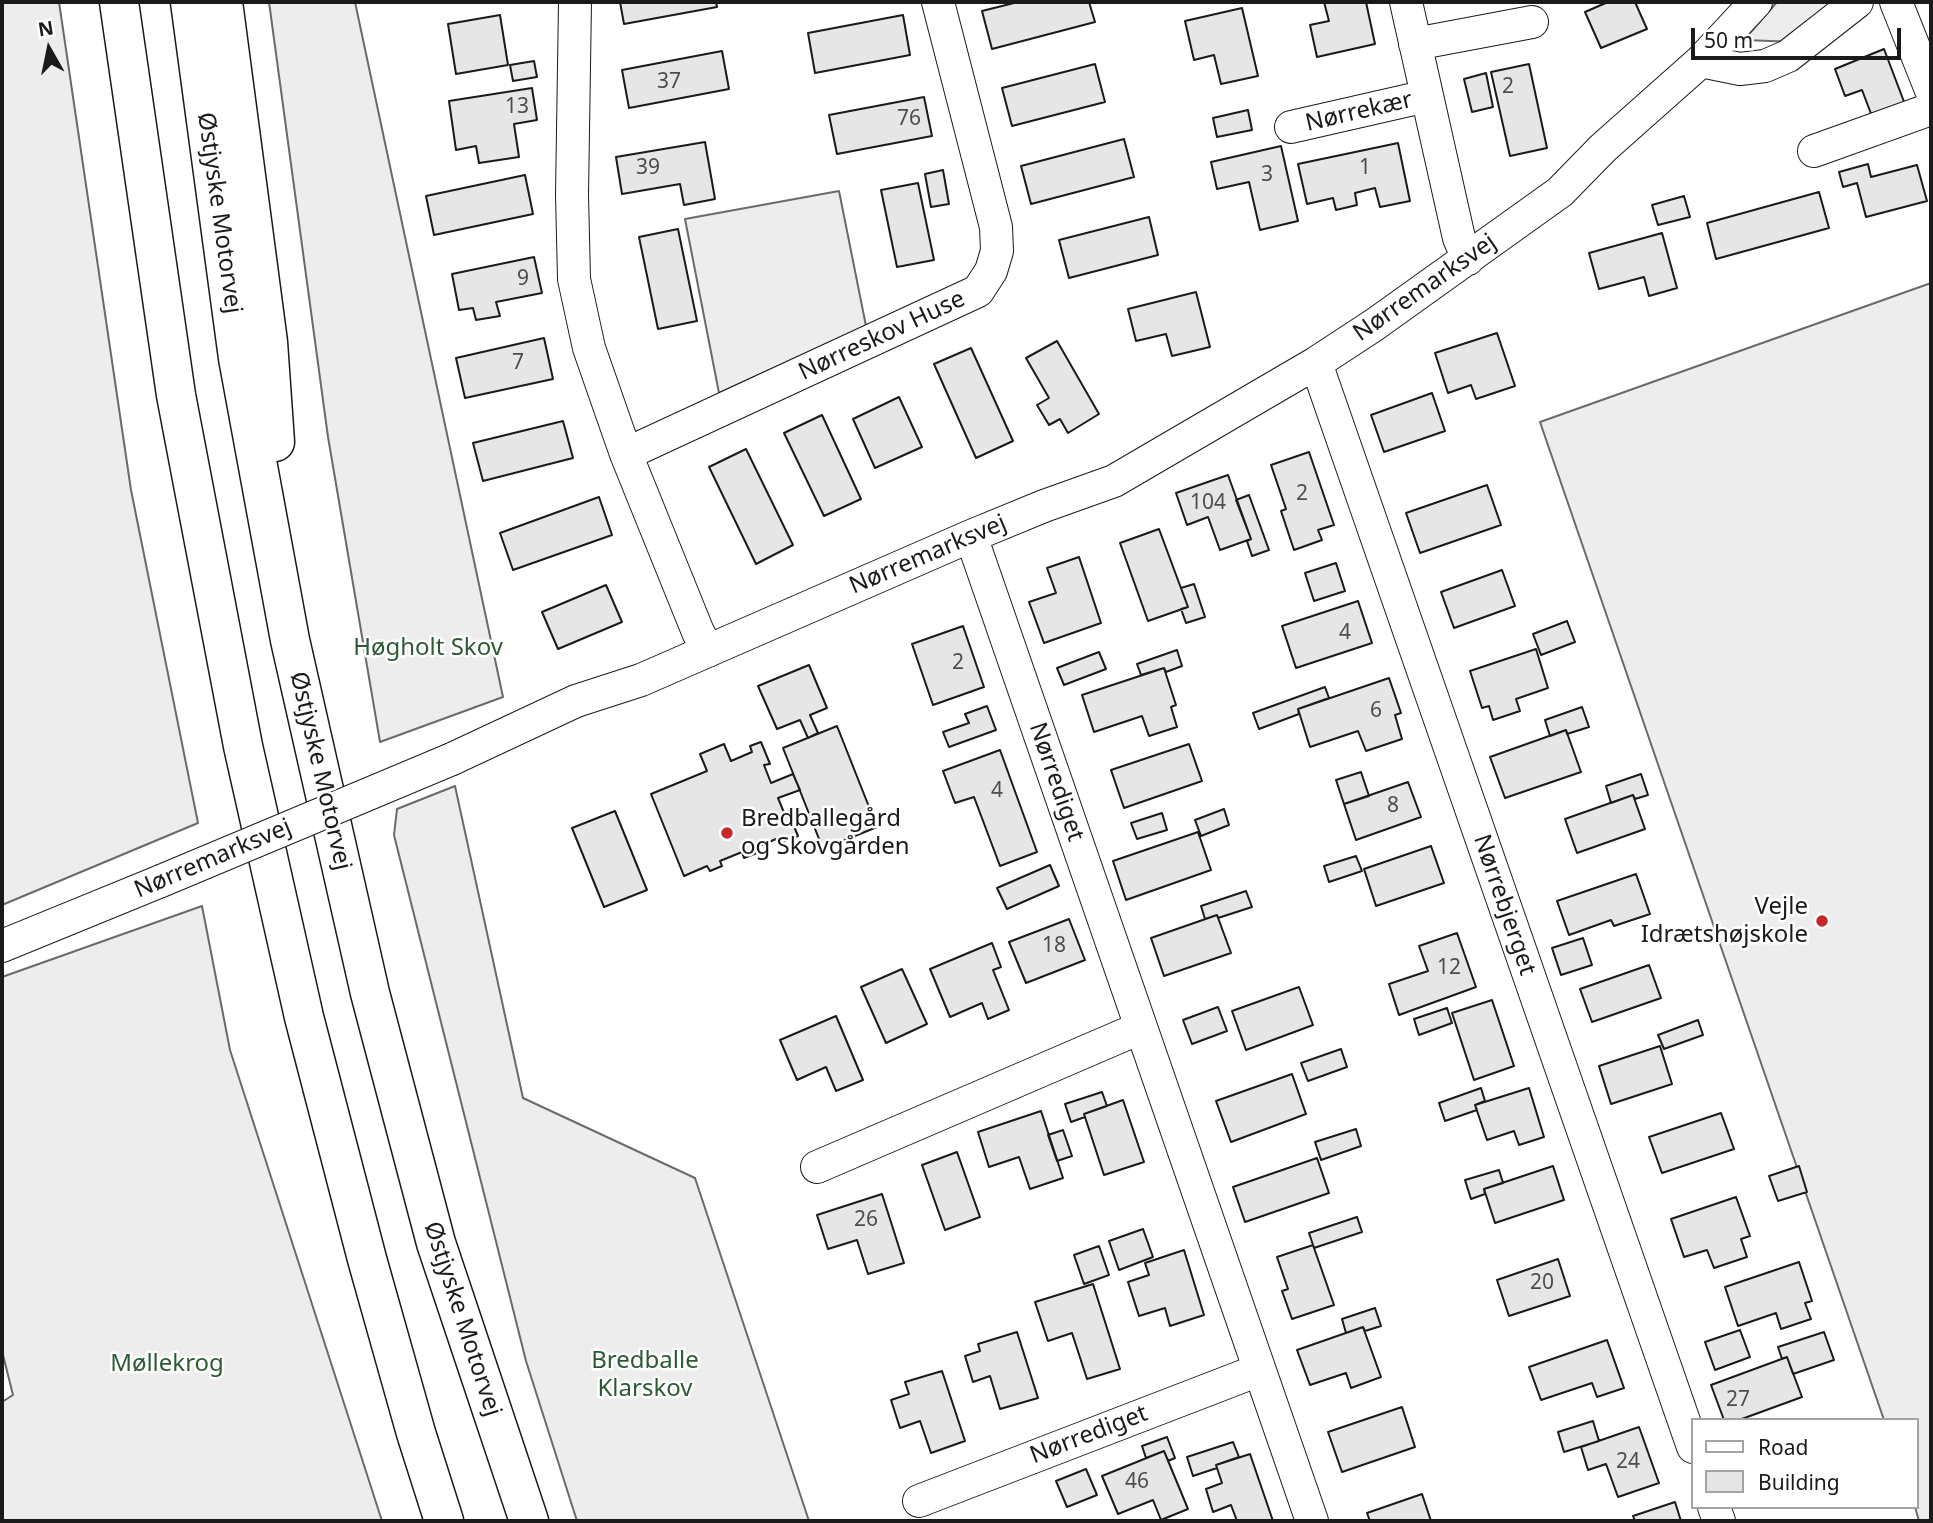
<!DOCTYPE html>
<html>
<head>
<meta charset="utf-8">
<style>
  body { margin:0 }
  #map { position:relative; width:1933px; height:1523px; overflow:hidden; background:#fff; font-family:"Noto Sans",sans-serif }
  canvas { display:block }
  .frame { position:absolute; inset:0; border:4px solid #1a1a1a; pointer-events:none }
  .legend { position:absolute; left:1691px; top:1418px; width:228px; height:91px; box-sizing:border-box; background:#fff; border:2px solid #a3a3a3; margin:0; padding:9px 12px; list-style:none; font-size:21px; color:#1a1a1a }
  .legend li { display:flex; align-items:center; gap:14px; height:35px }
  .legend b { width:35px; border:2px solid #a3a3a3 }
  .north { position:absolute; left:14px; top:14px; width:70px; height:70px; -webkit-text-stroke:5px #fff; paint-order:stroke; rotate:351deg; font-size:19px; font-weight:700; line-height:28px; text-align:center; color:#1a1a1a }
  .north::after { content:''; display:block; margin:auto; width:24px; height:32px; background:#1a1a1a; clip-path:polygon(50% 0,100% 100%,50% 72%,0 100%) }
  .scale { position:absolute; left:1691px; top:28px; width:210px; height:32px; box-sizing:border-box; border:4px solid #1a1a1a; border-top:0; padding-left:9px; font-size:21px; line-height:24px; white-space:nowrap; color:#1a1a1a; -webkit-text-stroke:5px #fff; paint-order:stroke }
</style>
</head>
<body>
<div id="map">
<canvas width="1933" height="1523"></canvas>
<div class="frame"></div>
<ul class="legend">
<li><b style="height:9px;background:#fff"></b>Road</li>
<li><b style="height:19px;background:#e6e6e6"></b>Building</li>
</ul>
<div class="north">N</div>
<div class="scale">50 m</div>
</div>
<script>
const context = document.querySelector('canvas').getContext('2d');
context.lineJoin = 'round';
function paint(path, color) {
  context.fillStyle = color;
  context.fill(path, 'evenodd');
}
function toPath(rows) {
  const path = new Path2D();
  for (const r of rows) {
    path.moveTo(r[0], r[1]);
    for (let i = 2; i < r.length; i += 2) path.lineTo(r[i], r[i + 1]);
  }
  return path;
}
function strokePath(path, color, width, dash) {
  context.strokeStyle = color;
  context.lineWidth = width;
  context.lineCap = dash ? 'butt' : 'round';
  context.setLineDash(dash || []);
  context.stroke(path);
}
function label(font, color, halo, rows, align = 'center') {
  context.font = font + ' "Noto Sans",sans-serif';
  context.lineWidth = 5;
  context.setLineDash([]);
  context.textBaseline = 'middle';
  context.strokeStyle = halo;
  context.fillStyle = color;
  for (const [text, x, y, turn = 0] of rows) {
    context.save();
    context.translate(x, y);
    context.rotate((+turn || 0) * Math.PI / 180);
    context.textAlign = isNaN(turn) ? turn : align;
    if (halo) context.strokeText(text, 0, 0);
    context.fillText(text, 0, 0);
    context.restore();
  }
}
const built = toPath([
  [2,2,59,2,131,490,198,823,2,905,2,2],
  [269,2,355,2,503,697,380,742,328,437,269,2],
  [1777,2,1846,2,1798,42,1744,40,1777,2],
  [839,191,866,326,719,393,685,219,839,191],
  [1931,283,1931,1521,1919,1521,1915,1507,1917,1507,1917,1420,1884,1420,1540,422,1931,283],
  [455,786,523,1098,695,1178,809,1521,577,1521,526,1361,394,835,397,809,455,786],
  [202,906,230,1050,382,1521,2,1521,2,1402,13,1395,2,1351,2,977,202,906]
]);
paint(built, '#ededed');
strokePath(built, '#6a6a6a', 2);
const building = toPath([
  [620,2,716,2,717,7,624,24,620,2],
  [1018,2,1089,2,1095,22,992,49,982,11,1018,2],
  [1324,2,1366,2,1375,44,1317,57,1310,25,1329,21,1324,2],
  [1608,2,1635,2,1647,29,1601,48,1585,12,1608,2],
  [1242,8,1258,76,1221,84,1214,55,1194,60,1185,21,1242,8],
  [500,15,508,65,456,74,448,24,500,15],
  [903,15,910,55,815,73,808,33,903,15],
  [1884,49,1906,107,1873,119,1862,90,1845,96,1835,69,1884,49],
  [722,51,729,89,629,108,622,70,722,51],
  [534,61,537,77,513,81,510,65,534,61],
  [1095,64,1105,102,1012,126,1002,88,1095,64],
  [1529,64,1547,148,1510,156,1491,72,1529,64],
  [1486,73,1493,107,1472,112,1464,79,1486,73],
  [532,88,537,120,514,124,519,157,479,163,476,146,456,150,449,101,532,88],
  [924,97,932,136,837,154,829,115,924,97],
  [1248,110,1252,130,1217,137,1213,118,1248,110],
  [1124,139,1134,177,1031,204,1021,166,1124,139],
  [705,142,715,199,684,205,680,184,622,194,616,157,705,142],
  [1398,143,1410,201,1380,207,1375,188,1355,193,1357,205,1336,210,1333,198,1307,204,1298,164,1398,143],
  [1281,146,1298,221,1260,230,1249,182,1217,189,1211,162,1281,146],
  [1868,164,1871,177,1917,165,1927,201,1866,217,1857,183,1843,187,1839,172,1868,164],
  [943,170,949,204,931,207,925,174,943,170],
  [525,175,533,214,434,235,426,196,525,175],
  [918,183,934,260,897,267,881,190,918,183],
  [1819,192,1829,228,1716,259,1707,223,1819,192],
  [1684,196,1690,217,1658,225,1652,205,1684,196],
  [1149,217,1158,255,1069,278,1059,240,1149,217],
  [678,229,697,321,658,329,639,237,678,229],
  [1662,233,1677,288,1649,296,1644,277,1599,289,1589,253,1662,233],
  [534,257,542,293,496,302,500,316,476,320,473,308,459,310,452,274,534,257],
  [1196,292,1210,347,1172,356,1166,334,1136,341,1128,309,1196,292],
  [1497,333,1515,386,1476,399,1471,385,1448,393,1435,353,1497,333],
  [544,338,553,379,465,398,456,358,544,338],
  [1057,341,1099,414,1068,433,1060,419,1049,425,1037,405,1049,398,1026,358,1057,341],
  [971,348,1013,441,976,458,934,364,971,348],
  [1432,393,1445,431,1384,452,1371,415,1432,393],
  [899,397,922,447,875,468,853,419,899,397],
  [822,415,861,499,824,516,784,433,822,415],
  [563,421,573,458,483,481,473,443,563,421],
  [746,449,793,545,756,564,709,467,746,449],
  [1309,452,1334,525,1318,530,1322,540,1294,550,1281,511,1286,509,1271,465,1309,452],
  [1228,475,1251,539,1220,550,1208,517,1187,525,1176,493,1228,475],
  [1487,485,1501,525,1420,553,1406,513,1487,485],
  [1249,495,1269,550,1252,556,1247,541,1251,539,1236,500,1249,495],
  [599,497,612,535,513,570,500,533,599,497],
  [1159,529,1188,607,1148,621,1120,543,1159,529],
  [1079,557,1101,623,1044,643,1029,602,1056,593,1047,568,1079,557],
  [1336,563,1345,591,1314,601,1305,573,1336,563],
  [1502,570,1515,606,1454,628,1441,592,1502,570],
  [1194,584,1205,617,1186,623,1181,609,1188,607,1181,588,1194,584],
  [606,585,622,622,558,649,542,612,606,585],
  [1358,601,1372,643,1296,668,1282,626,1358,601],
  [1567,621,1575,642,1541,655,1533,634,1567,621],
  [963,626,984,687,933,705,912,644,963,626],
  [1536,649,1548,688,1516,699,1520,711,1493,720,1489,706,1482,708,1470,671,1536,649],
  [1177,650,1182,666,1166,672,1164,668,1141,675,1137,664,1177,650],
  [1099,652,1106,669,1064,685,1057,668,1099,652],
  [809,665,827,708,810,715,818,733,808,738,800,720,777,729,758,686,809,665],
  [1164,668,1176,705,1171,707,1177,727,1149,736,1142,716,1094,732,1082,695,1164,668],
  [1389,678,1401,713,1395,715,1402,739,1366,751,1358,731,1310,747,1298,709,1389,678],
  [1325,687,1329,698,1298,709,1299,714,1259,729,1253,713,1325,687],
  [987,706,996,730,949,747,943,732,969,723,965,714,987,706],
  [1582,707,1589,727,1567,734,1566,730,1550,736,1545,720,1582,707],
  [837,726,877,827,823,849,783,748,837,726],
  [1566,730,1581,772,1505,798,1490,757,1566,730],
  [761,742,770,764,764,765,771,783,793,774,800,790,778,798,785,815,789,814,798,836,778,844,776,839,755,848,757,853,744,858,742,852,720,861,722,866,710,871,707,866,684,876,651,794,707,771,700,754,724,744,731,761,752,752,750,746,761,742],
  [1189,744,1202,781,1124,808,1111,770,1189,744],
  [1000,750,1037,852,1000,866,974,797,955,803,943,771,1000,750],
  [1361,772,1369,796,1344,804,1336,780,1361,772],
  [1641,774,1648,795,1635,799,1633,795,1611,803,1606,786,1641,774],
  [1408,782,1421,817,1356,840,1344,804,1408,782],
  [1633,795,1645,829,1577,853,1565,819,1633,795],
  [1224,809,1229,825,1201,836,1195,820,1224,809],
  [615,811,647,890,604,907,572,828,615,811],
  [1162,813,1167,830,1137,839,1131,823,1162,813],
  [1198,832,1211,870,1126,900,1113,861,1198,832],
  [1431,846,1444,883,1376,906,1364,869,1431,846],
  [1356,856,1362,871,1329,882,1324,866,1356,856],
  [1050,865,1059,886,1007,909,997,888,1050,865],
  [1636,874,1650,914,1614,926,1611,920,1569,935,1557,901,1636,874],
  [1246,891,1252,907,1218,918,1217,915,1205,919,1201,906,1246,891],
  [1217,915,1231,953,1164,976,1151,938,1217,915],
  [1069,919,1085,960,1026,983,1009,942,1069,919],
  [1457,933,1476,987,1399,1015,1389,984,1428,971,1419,946,1457,933],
  [1583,938,1592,965,1561,975,1552,948,1583,938],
  [992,943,1001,967,993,970,1009,1010,988,1019,982,1003,950,1017,930,969,992,943],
  [1649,965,1661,998,1592,1022,1580,989,1649,965],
  [902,969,927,1024,886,1043,861,987,902,969],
  [1299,987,1313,1025,1246,1050,1232,1011,1299,987],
  [1492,1000,1514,1066,1474,1080,1452,1013,1492,1000],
  [1218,1007,1227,1031,1192,1044,1183,1020,1218,1007],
  [1447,1008,1452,1023,1419,1035,1414,1019,1447,1008],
  [836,1016,863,1080,836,1091,826,1067,797,1080,780,1040,836,1016],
  [1698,1020,1703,1035,1664,1049,1658,1035,1698,1020],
  [1660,1046,1672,1084,1611,1104,1599,1066,1660,1046],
  [1341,1049,1347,1067,1308,1081,1301,1063,1341,1049],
  [1292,1074,1306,1114,1231,1142,1216,1101,1292,1074],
  [1481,1088,1485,1101,1475,1105,1477,1110,1445,1121,1439,1103,1481,1088],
  [1529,1088,1544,1137,1519,1145,1514,1131,1487,1140,1475,1105,1529,1088],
  [1102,1092,1107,1106,1084,1114,1085,1117,1071,1122,1065,1104,1102,1092],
  [1123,1100,1144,1162,1104,1175,1084,1114,1123,1100],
  [1041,1111,1063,1178,1030,1189,1019,1157,989,1167,978,1132,1041,1111],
  [1721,1113,1734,1149,1662,1173,1649,1137,1721,1113],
  [1356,1129,1361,1146,1321,1160,1315,1142,1356,1129],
  [1063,1130,1072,1156,1057,1161,1048,1135,1063,1130],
  [957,1152,980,1217,945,1230,922,1165,957,1152],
  [1317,1158,1329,1193,1245,1222,1233,1187,1317,1158],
  [1553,1166,1564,1200,1495,1223,1484,1189,1553,1166],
  [1799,1166,1807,1192,1778,1201,1769,1176,1799,1166],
  [1499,1170,1503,1183,1484,1189,1485,1194,1471,1199,1465,1180,1499,1170],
  [882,1194,904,1263,868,1274,857,1240,828,1249,817,1215,882,1194],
  [1736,1197,1750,1236,1741,1239,1747,1257,1714,1268,1707,1250,1684,1257,1671,1219,1736,1197],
  [1357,1217,1362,1232,1314,1248,1309,1233,1357,1217],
  [1143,1229,1153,1257,1119,1270,1109,1241,1143,1229],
  [1313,1245,1334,1305,1292,1319,1282,1291,1288,1289,1277,1257,1313,1245],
  [1099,1246,1109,1275,1084,1284,1074,1255,1099,1246],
  [1184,1250,1204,1315,1170,1326,1165,1308,1139,1316,1128,1282,1149,1275,1145,1263,1184,1250],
  [1558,1259,1570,1296,1509,1316,1497,1280,1558,1259],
  [1799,1262,1812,1301,1805,1303,1811,1319,1781,1329,1776,1313,1738,1326,1725,1287,1799,1262],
  [1093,1284,1120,1369,1087,1379,1072,1333,1048,1341,1035,1302,1093,1284],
  [1375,1308,1381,1326,1365,1331,1363,1327,1346,1333,1342,1319,1375,1308],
  [1363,1327,1381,1377,1351,1388,1346,1373,1310,1385,1297,1350,1363,1327],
  [1740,1330,1750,1357,1715,1370,1705,1342,1740,1330],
  [1017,1332,1038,1398,1000,1409,990,1376,973,1382,965,1356,980,1351,978,1344,1017,1332],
  [1824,1332,1834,1360,1793,1374,1787,1357,1782,1359,1778,1347,1824,1332],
  [1607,1340,1624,1388,1597,1397,1592,1383,1541,1400,1529,1367,1607,1340],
  [1787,1357,1802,1397,1739,1420,1724,1420,1711,1385,1787,1357],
  [942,1371,965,1441,931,1453,920,1421,900,1428,891,1400,909,1394,905,1382,942,1371],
  [1402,1407,1415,1447,1342,1472,1328,1432,1402,1407],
  [1593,1421,1599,1441,1564,1452,1558,1432,1593,1421],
  [1639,1427,1659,1483,1618,1497,1606,1464,1588,1470,1581,1447,1639,1427],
  [1167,1437,1175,1458,1168,1461,1164,1451,1146,1458,1142,1446,1167,1437],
  [1233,1442,1239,1457,1216,1465,1217,1468,1193,1476,1187,1457,1233,1442],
  [1164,1451,1188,1509,1161,1520,1153,1500,1118,1514,1102,1476,1164,1451],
  [1250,1454,1273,1521,1237,1521,1231,1505,1213,1512,1206,1489,1222,1483,1216,1465,1250,1454],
  [1086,1469,1097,1495,1067,1507,1056,1481,1086,1469],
  [1422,1494,1431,1521,1370,1521,1367,1513,1422,1494],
  [1675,1502,1681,1521,1635,1521,1633,1516,1675,1502]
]);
paint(building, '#e6e6e6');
strokePath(building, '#1a1a1a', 2);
const minor = toPath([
  [575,2,572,195,574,279,589,348,626,454,698,632,708,651],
  [1406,2,1459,238,1468,259],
  [1896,2,1931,90],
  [1415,44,1532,22],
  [1701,61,1740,69,1765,66,1788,56,1857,2],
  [1291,127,1427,96],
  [1814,151,1931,109],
  [1316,363,1693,1447],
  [626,454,978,291,991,271,997,251,996,227,938,2],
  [971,536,1312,1521],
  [452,759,576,701,641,680,971,536,1044,506,1114,481,1316,363,1374,325,1560,192,1603,148,1701,61,1756,2],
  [2,946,161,881],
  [817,1167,1140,1028],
  [919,1501,1259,1370],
  [1714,1507,1719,1521]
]);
const highway = toPath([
  [119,2,176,395,243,746,304,1017,367,1259,416,1433,444,1521],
  [190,2,238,358,290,640,370,993,436,1243,529,1521],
  [223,2,268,342,275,442]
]);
strokePath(minor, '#1a1a1a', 34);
strokePath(highway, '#1a1a1a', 41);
strokePath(minor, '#fff', 32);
strokePath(highway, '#fff', 38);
const minorBridge = toPath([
  [161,881,452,759]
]);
strokePath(minorBridge, '#1a1a1a', 34, []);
strokePath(minorBridge, '#fff', 32);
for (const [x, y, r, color] of [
  [727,833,7,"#c62828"],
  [1822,921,7,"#c62828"]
]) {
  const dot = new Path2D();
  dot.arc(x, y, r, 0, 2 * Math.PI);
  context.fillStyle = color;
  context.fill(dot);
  strokePath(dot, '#fff', 2.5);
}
label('21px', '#4d4d4d', null, [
  ["37",669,82],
  ["2",1508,87],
  ["13",517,107],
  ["76",909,119],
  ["39",648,168],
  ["1",1365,168],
  ["3",1267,175],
  ["9",523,279],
  ["7",518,363],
  ["2",1302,494],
  ["104",1208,503],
  ["4",1345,633],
  ["2",958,663],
  ["6",1376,711],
  ["4",997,791],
  ["8",1393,806],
  ["18",1054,946],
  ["12",1449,968],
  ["26",866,1220],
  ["20",1542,1283],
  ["27",1738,1400],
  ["24",1628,1462],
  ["46",1137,1482]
]);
label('24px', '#1a1a1a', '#fff', [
  ["Nørrekær",1359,112,-13],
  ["Østjyske Motorvej",219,213,82],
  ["Nørremarksvej",1425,288,-35],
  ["Nørreskov Huse",882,336,-25],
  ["Nørremarksvej",928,555,-23],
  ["Østjyske Motorvej",320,771,77],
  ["Nørrediget",1056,782,71],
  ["Nørremarksvej",213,859,-23],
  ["Nørrebjerget",1504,905,71],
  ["Østjyske Motorvej",462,1319,72],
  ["Nørrediget",1089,1435,-21]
]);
label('24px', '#2b5a34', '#fff', [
  ["Høgholt Skov",428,648],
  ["Bredballe",645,1361],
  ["Klarskov",645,1389],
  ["Møllekrog",167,1364]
]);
label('24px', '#1a1a1a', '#fff', [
  ["Bredballegård",741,819],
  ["og Skovgården",741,847],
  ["Vejle",1808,907,"right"],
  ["Idrætshøjskole",1808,935,"right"]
], 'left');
</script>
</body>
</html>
